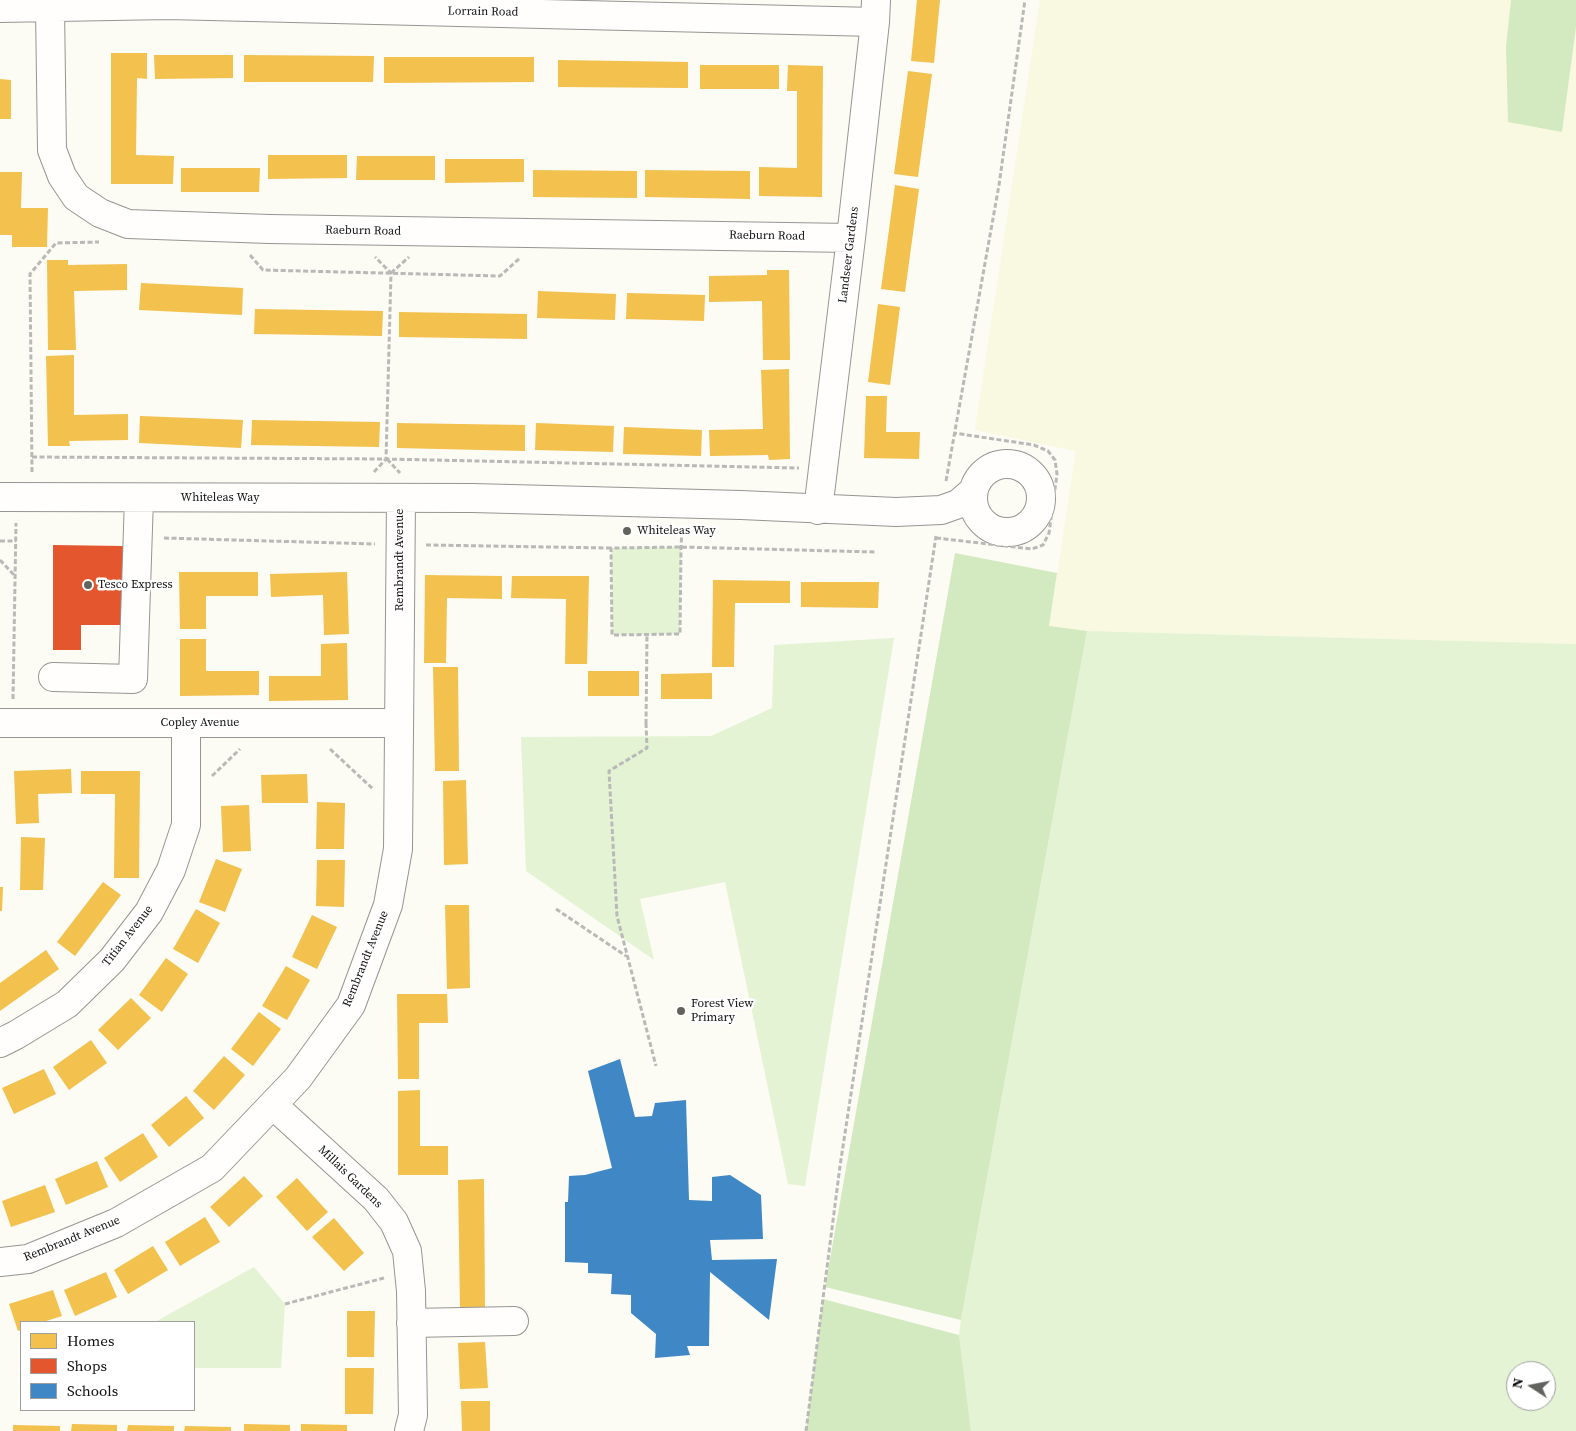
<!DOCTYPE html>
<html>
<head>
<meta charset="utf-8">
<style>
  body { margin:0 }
  #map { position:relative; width:1576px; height:1431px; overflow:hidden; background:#fcfbf4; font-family:"Source Serif 4",serif }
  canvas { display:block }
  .legend { position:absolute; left:20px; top:1321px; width:175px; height:90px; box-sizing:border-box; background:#fff; border:1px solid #9f9f9f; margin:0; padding:6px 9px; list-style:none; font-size:15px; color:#0f0f0f }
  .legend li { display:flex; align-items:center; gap:10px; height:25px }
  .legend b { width:25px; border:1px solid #9f9f9f }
  .north { position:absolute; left:1506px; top:1361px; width:50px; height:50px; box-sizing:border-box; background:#fff; border:1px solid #9f9f9f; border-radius:50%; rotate:281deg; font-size:14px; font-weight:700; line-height:20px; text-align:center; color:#0f0f0f }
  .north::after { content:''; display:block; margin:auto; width:18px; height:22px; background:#62625f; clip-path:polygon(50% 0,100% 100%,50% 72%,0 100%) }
</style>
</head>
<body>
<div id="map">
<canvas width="1576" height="1431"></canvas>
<ul class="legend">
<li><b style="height:14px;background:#f2c14e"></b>Homes</li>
<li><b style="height:14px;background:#e4572e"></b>Shops</li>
<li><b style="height:14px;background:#3f88c5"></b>Schools</li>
</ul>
<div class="north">N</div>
</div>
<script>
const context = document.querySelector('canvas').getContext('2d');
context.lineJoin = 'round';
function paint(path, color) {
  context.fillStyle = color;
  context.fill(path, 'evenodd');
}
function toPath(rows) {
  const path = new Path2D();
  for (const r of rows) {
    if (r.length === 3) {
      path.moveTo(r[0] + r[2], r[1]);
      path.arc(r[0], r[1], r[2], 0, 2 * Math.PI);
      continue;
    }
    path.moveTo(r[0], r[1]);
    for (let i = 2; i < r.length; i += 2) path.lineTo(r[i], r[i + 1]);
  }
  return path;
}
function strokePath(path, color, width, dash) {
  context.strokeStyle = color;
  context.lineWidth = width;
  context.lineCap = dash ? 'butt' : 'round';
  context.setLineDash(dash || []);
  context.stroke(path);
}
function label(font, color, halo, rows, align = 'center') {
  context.font = font + ' "Source Serif 4",serif';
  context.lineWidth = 5;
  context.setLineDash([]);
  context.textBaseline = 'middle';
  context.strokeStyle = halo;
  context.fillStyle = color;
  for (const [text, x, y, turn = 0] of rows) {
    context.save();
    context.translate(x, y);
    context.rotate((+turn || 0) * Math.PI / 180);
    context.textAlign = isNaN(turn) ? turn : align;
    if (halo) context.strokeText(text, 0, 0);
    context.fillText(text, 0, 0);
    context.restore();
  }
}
paint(toPath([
  [1040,0,1511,0,1506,46,1562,132,1576,27,1576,644,1087,631,1049,627,1076,451,975,430]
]), '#f9f8e0');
paint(toPath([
  [681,547,680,634,612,635,611,548],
  [1087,631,1576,644,1576,1431,971,1431,959,1335,961,1320],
  [1516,1371,1546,1371,1546,1401,1516,1401],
  [894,638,805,1186,788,1184,725,882,640,899,654,960,526,871,521,737,711,736,772,708,774,645],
  [254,1267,285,1304,281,1368,194,1368,194,1322,155,1322]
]), '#e4f3d3');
paint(toPath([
  [1511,0,1576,0,1576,27,1562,132,1508,122,1506,46],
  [955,553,1057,573,1049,626,1087,631,961,1320,825,1287],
  [823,1299,959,1335,971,1431,806,1431]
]), '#d3eac1');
paint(toPath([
  [917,0,940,0,934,63,911,61],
  [111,53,147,53,147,79,137,78,136,155,174,156,173,184,111,184],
  [154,55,233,55,233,78,155,79],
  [244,55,374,56,373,82,244,82],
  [384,57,534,57,534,82,384,83],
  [558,60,688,62,688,88,558,87],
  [700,65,779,65,779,89,700,89],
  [788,65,823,66,822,197,759,196,759,167,797,168,797,91,787,91],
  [908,71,932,74,918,177,894,174],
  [0,79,11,80,11,119,0,119],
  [268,155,347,155,347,178,268,179],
  [357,156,435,156,435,180,356,180],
  [445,159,524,159,524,182,445,183],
  [181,168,260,168,259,192,181,192],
  [533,170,637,171,637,198,533,197],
  [645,170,750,171,750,199,645,197],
  [0,172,22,172,21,208,48,208,47,247,12,247,12,235,0,235],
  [895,185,919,189,905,292,881,289],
  [47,260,68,260,68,265,127,264,127,290,74,291,76,350,48,350],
  [767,270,789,270,790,360,763,360,762,301,709,302,709,276,767,275],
  [141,283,243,288,242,315,139,310],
  [538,291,616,294,615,320,537,318],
  [627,293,705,295,704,321,626,319],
  [878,304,900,307,890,385,868,382],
  [255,309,383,311,382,336,254,334],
  [399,312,527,314,527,339,399,337],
  [74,355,74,415,128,414,128,440,69,441,70,446,48,446,46,356],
  [789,369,790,459,769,460,768,455,710,456,709,430,763,429,761,370],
  [866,396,887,396,886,432,920,432,919,459,864,458],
  [140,416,243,420,241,448,139,443],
  [252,420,380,422,379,447,251,445],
  [397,423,525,425,525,451,397,448],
  [536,423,614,426,613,452,535,450],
  [624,427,702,430,701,456,623,454],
  [179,572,258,572,258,596,206,596,206,629,180,629],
  [347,572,349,634,324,635,323,595,271,597,270,574],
  [425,575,502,576,502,599,447,598,446,663,424,663],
  [512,576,589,576,587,664,565,664,566,599,511,598],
  [713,580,790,581,790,603,735,603,734,667,712,667],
  [801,582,879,582,878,608,801,607],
  [180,639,206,639,206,671,259,671,259,695,180,696],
  [347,643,348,700,269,701,269,676,321,676,321,644],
  [433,667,458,667,459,771,435,771],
  [588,671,639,671,639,696,588,696],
  [712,673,712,699,661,699,661,674],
  [71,769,72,793,38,794,39,823,16,824,14,771],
  [81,771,140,771,139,878,114,878,115,794,81,794],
  [307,774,308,803,262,803,261,775],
  [466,780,468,864,444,865,443,781],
  [317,802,345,803,344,849,316,849],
  [249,805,251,851,223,852,221,806],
  [21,837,45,838,43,890,20,890],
  [216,859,242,869,225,912,199,902],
  [317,860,345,860,344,907,316,906],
  [103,882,121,895,75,956,57,942],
  [0,887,3,887,2,911,0,911],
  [445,905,469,905,470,988,447,989],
  [196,909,220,923,198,963,173,949],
  [312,915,337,927,317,969,292,957],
  [46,950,59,969,0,1011,0,983],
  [166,958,188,974,162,1012,139,995],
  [286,966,310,980,287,1020,262,1006],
  [397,994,447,994,448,1023,419,1023,419,1079,398,1079],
  [131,998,151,1018,118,1050,98,1030],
  [259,1012,281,1029,253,1066,231,1049],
  [91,1040,107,1063,69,1090,53,1067],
  [224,1056,245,1075,214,1110,193,1091],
  [44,1069,56,1094,14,1114,2,1088],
  [420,1090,420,1146,448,1146,448,1175,398,1175,398,1091],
  [186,1096,204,1118,169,1147,151,1125],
  [143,1133,158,1157,120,1182,104,1158],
  [97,1161,108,1187,66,1205,55,1179],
  [244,1176,263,1196,229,1227,210,1207],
  [297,1178,328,1212,307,1231,276,1197],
  [484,1179,485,1309,460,1309,458,1180],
  [45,1185,55,1212,11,1227,2,1201],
  [205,1217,220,1242,180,1266,165,1242],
  [334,1218,364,1253,344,1271,312,1237],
  [153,1246,168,1270,128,1294,114,1270],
  [106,1272,117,1297,75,1316,64,1290],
  [53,1290,62,1316,43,1322,21,1322,21,1330,18,1331,9,1304],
  [347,1311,375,1311,374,1357,347,1357],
  [485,1342,488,1388,460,1389,458,1343],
  [345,1368,374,1368,373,1414,345,1414],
  [461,1401,490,1401,490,1431,462,1431],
  [72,1424,117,1425,117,1431,71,1431],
  [244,1424,290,1425,290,1431,244,1431],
  [301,1424,347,1425,347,1431,301,1431],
  [13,1425,60,1426,60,1431,13,1431],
  [128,1425,174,1426,174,1431,127,1431],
  [185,1426,231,1427,231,1431,184,1431]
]), '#f2c14e');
paint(toPath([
  [53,545,123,546,123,625,81,625,81,650,53,650]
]), '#e4572e');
paint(toPath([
  [620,1059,635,1117,652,1116,655,1103,686,1100,689,1200,712,1201,712,1177,730,1175,761,1195,763,1239,710,1240,712,1260,777,1259,769,1320,710,1272,709,1346,687,1346,690,1355,655,1358,656,1334,631,1313,631,1295,611,1294,612,1274,588,1273,588,1263,565,1262,565,1202,568,1202,569,1176,585,1175,612,1168,588,1071]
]), '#3f88c5');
const minor = toPath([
  [0,8,168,5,875,22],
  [50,8,52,150,62,176,76,197,100,213,128,224,269,229,851,238],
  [1007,498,34],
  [0,497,472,498,741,505,896,512,941,510,958,504,973,491],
  [818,510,851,238,875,22,876,0],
  [53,677,133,679,139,498],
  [0,723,399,723],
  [0,1043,16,1035,67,1004,112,960,149,912,171,870,186,825,186,723],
  [273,1105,376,1199,394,1222,407,1251,411,1291,413,1415,409,1431],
  [0,1262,28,1259,116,1223,212,1168,298,1078,351,1005,388,905,398,849,401,498],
  [411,1323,514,1321]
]);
strokePath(minor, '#969592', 30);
strokePath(toPath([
  [250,255,263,270,500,276,520,258],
  [391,273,409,257],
  [32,457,386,459,799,468],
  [387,459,400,473],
  [32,472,30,274,56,243,99,242],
  [374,472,386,459,391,273,375,257],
  [946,481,999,185,1025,0],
  [682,530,681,547,680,634,612,635,611,548,681,547,875,552],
  [164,538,375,544],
  [936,538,1032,549,1043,545,1049,533,1057,474,1055,460,1048,451,1034,445,954,433],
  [0,541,16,541],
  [426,545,611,548],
  [0,560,15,576],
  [13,699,16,523],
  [646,723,647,748,609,771,617,916,656,1066],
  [646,724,647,635],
  [330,749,373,789],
  [212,776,240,749],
  [556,909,626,956],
  [285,1304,384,1278],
  [806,1431,840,1166,936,536]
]), '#b9b9b8', 3, [5, 2.5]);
strokePath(minor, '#fffefd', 28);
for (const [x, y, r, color] of [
  [627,531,5,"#62625f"],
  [88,585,5,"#62625f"],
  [681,1011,5,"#62625f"]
]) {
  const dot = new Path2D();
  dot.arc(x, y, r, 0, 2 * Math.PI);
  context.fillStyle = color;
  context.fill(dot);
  strokePath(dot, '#fff', 2);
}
label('12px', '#0f0f0f', '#fff', [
  ["Lorrain Road",483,12,1],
  ["Raeburn Road",363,231,1],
  ["Raeburn Road",767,236,1],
  ["Landseer Gardens",849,255,-83],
  ["Whiteleas Way",220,498],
  ["Rembrandt Avenue",400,560,-90],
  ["Copley Avenue",200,723],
  ["Titian Avenue",128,936,-52],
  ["Rembrandt Avenue",366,959,-68],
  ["Millais Gardens",350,1177,44],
  ["Rembrandt Avenue",72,1239,-22]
]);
label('12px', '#0f0f0f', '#fff', [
  ["Whiteleas Way",637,531],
  ["Tesco Express",98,585],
  ["Forest View",691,1004],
  ["Primary",691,1018]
], 'left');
</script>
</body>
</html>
